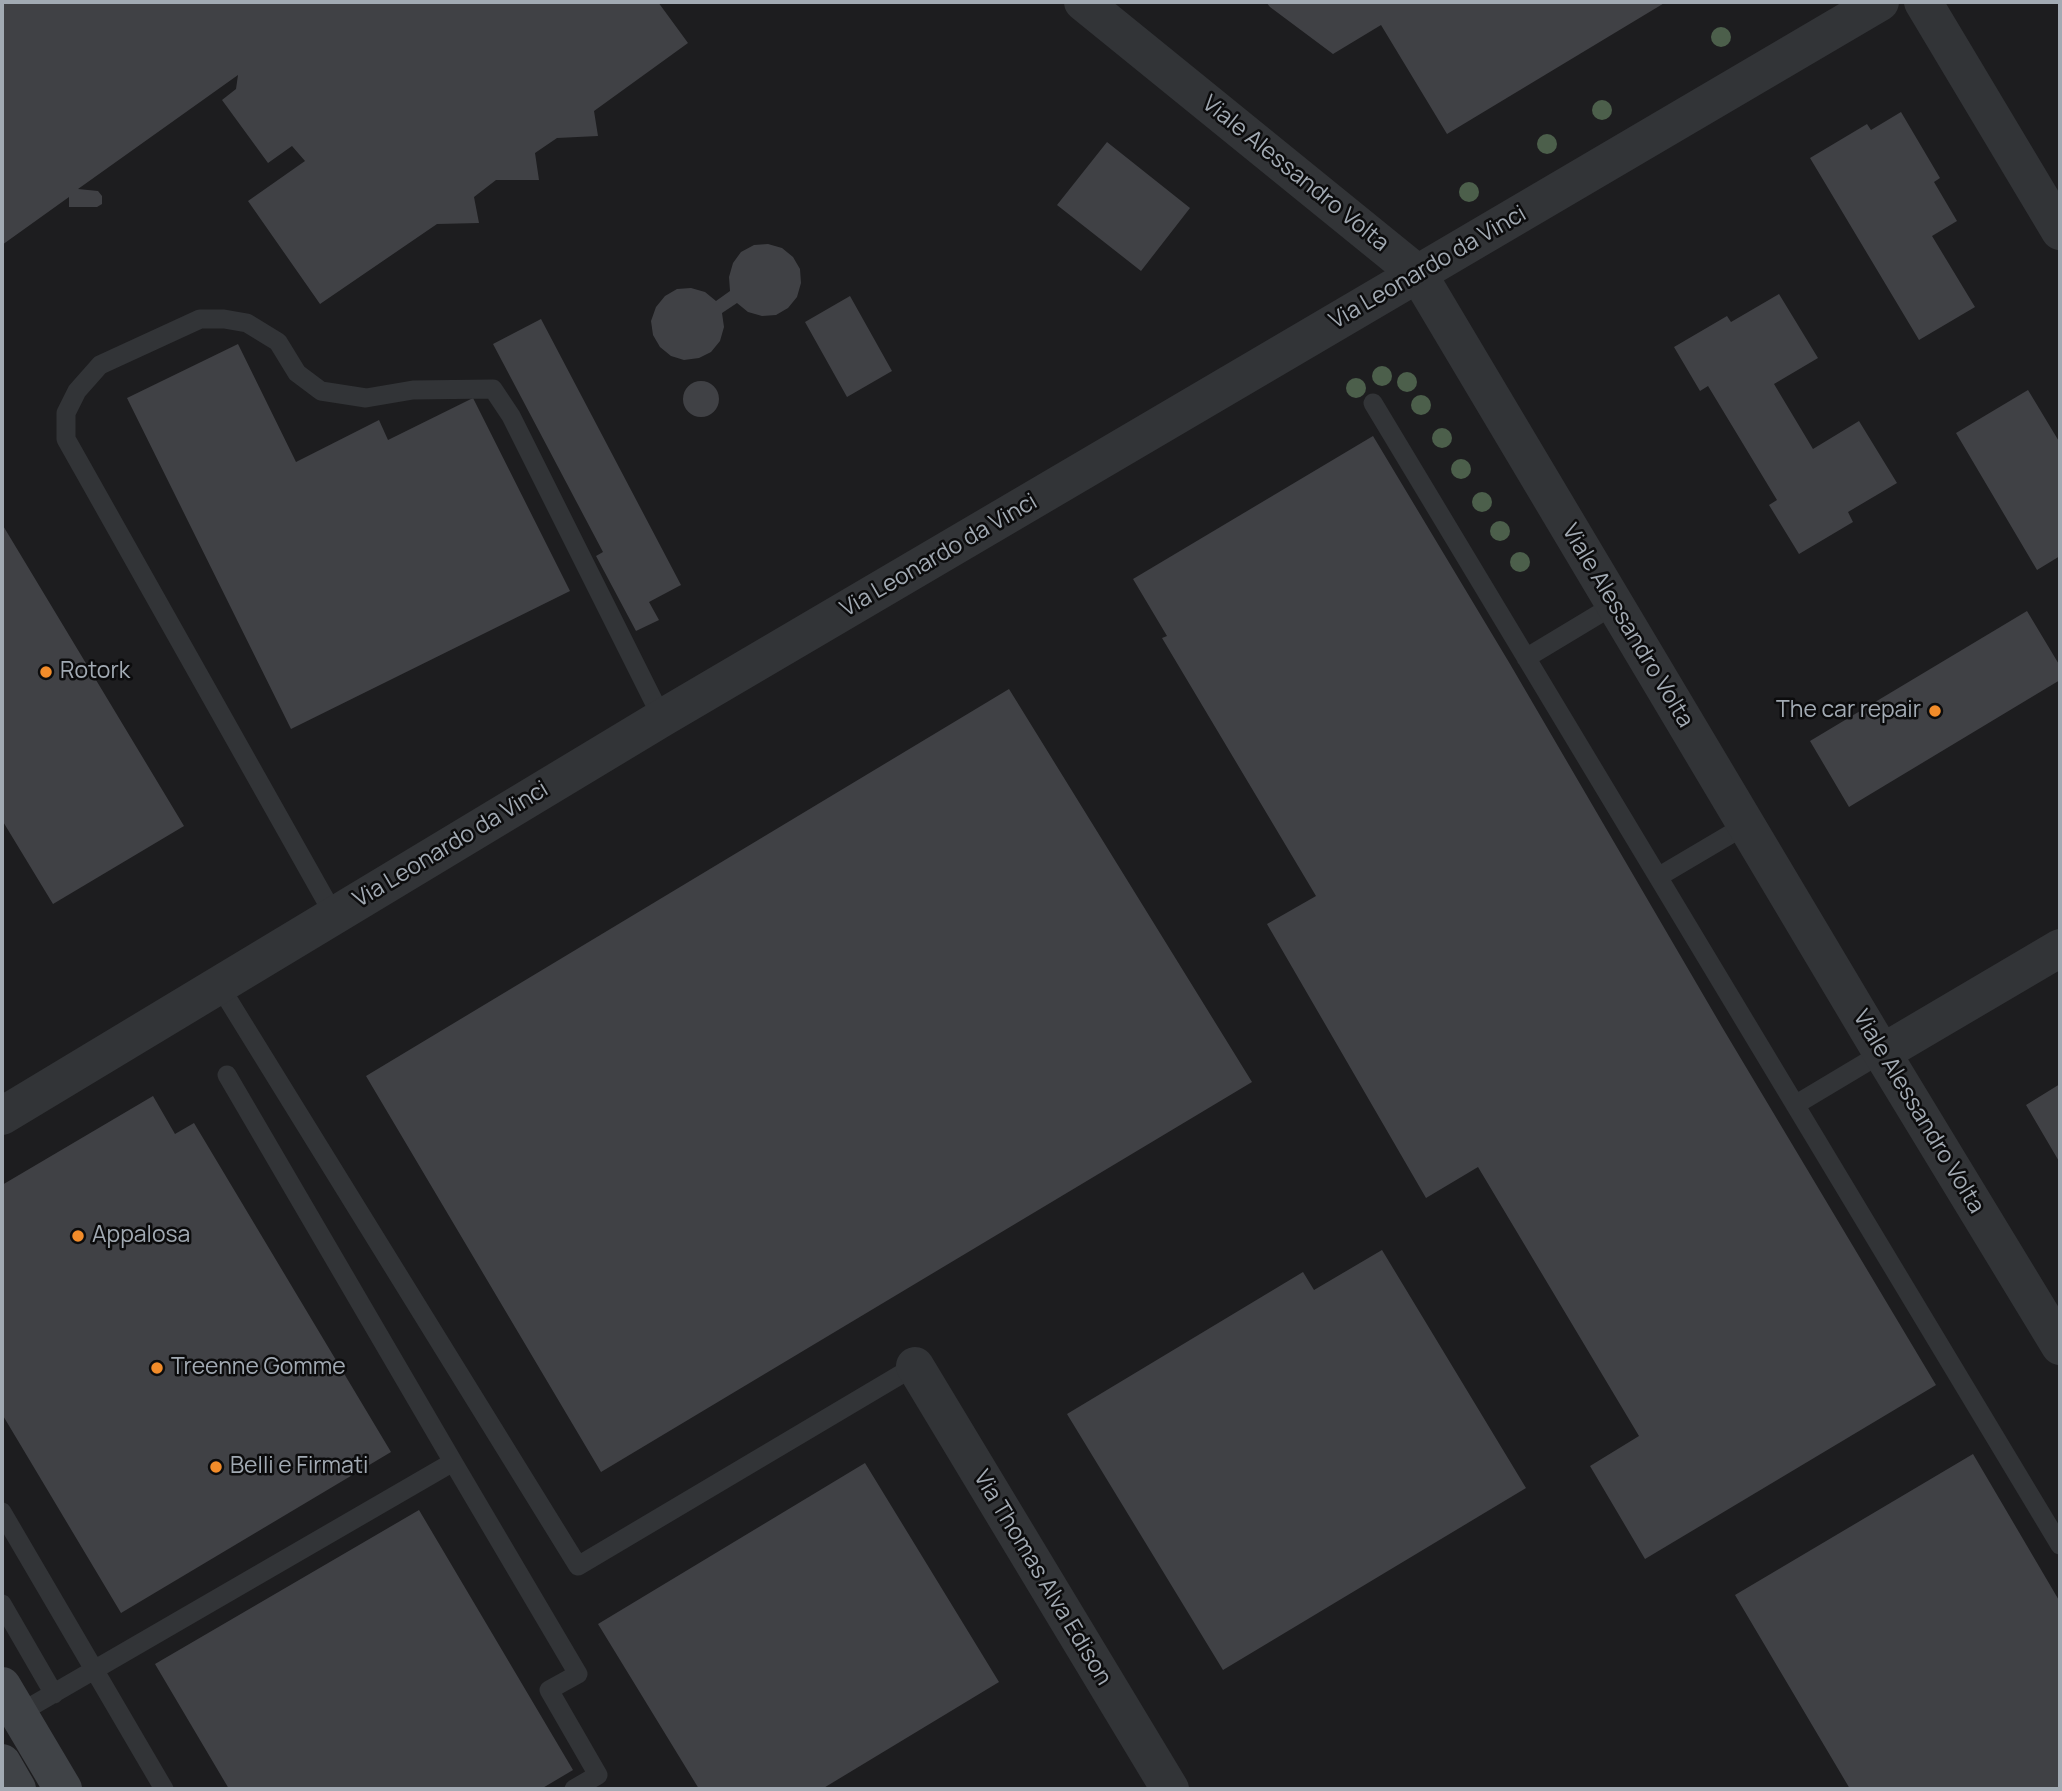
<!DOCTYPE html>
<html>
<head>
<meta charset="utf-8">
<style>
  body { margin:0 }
  #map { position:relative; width:2062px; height:1791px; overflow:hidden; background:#111112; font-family:Manrope,sans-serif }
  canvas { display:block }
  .frame { position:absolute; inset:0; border:4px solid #a2aab3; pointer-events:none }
</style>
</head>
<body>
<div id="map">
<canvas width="2062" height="1791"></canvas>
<div class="frame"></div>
</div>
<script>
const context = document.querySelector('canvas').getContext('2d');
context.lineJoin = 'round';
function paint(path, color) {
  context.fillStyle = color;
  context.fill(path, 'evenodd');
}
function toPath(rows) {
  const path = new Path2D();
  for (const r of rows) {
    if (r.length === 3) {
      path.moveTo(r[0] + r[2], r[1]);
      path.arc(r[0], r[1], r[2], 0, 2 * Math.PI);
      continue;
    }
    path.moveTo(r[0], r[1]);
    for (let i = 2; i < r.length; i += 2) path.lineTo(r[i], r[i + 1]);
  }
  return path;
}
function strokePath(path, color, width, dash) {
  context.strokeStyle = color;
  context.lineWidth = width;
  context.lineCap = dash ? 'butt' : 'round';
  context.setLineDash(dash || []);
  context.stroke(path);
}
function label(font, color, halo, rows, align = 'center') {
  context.font = font + ' Manrope,sans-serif';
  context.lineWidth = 5;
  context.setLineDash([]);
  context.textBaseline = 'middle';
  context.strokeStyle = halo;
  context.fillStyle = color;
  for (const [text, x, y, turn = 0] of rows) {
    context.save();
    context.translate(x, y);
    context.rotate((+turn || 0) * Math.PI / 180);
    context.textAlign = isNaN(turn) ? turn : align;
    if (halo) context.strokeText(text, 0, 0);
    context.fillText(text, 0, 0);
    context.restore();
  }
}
paint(toPath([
  [2,2,2060,2,2060,1789,2,1789]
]), '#1d1d1f');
paint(toPath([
  [2,2,658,2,688,43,594,111,598,136,557,138,535,153,539,180,496,180,474,197,479,223,437,224,320,304,248,201,305,161,292,146,268,163,222,100,236,89,238,75,78,189,98,191,102,196,102,204,97,207,69,207,69,197,2,245],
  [1266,2,1666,2,1447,134,1381,25,1333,54,1270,7],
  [1901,112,1940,178,1934,182,1957,221,1932,236,1975,307,1919,340,1810,158,1867,124,1871,130],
  [1107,142,1190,208,1141,271,1057,205],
  [768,244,782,248,793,257,800,269,801,283,797,297,788,308,776,315,762,316,748,312,737,303,722,313,724,327,720,341,711,352,699,358,684,360,671,356,660,347,653,335,651,321,656,307,665,296,677,289,691,288,705,292,716,301,730,291,729,277,733,263,741,252,754,245],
  [1779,294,1818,358,1774,384,1813,449,1859,421,1897,483,1848,512,1853,522,1799,554,1769,505,1777,500,1708,386,1700,391,1674,347,1727,316,1731,322],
  [850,296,892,371,847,397,805,322],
  [541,319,681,585,649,602,659,620,636,631,596,556,603,552,493,344],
  [238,344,296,462,379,420,388,440,473,398,570,591,291,729,127,398],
  [701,399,18],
  [2028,390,2060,443,2060,556,2037,570,1956,433],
  [1373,436,1510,664,1722,1027,1936,1385,1645,1559,1590,1466,1639,1436,1478,1167,1426,1198,1267,924,1316,896,1162,638,1167,636,1133,579],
  [2,524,184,826,53,904,2,820],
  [2027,611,2060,666,2060,680,1849,807,1810,741],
  [1009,689,1252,1082,601,1472,366,1076],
  [2060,1084,2060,1163,2026,1105],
  [153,1096,175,1134,194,1123,391,1452,121,1613,2,1414,2,1185],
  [1382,1250,1526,1488,1223,1670,1067,1414,1303,1272,1314,1290],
  [1973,1454,2060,1602,2060,1789,1850,1789,1735,1595],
  [865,1463,999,1682,822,1789,699,1789,598,1624],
  [419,1510,573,1770,541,1789,229,1789,155,1664]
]), '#404145');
strokePath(toPath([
  [1373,403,2060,1545],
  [1526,658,1614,605],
  [1658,877,1746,825],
  [334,915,66,439,66,413,77,391,100,365,200,319,224,319,247,323,278,342,297,373,321,391,366,398,413,390,493,389,511,416,662,718],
  [219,985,578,1566,915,1366],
  [227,1075,453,1462],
  [1795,1105,1882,1053],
  [2,1512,164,1789],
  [2,1604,54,1694],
  [18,1714,453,1462,578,1674,549,1690,598,1775,574,1789]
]), '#323437', 19);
strokePath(toPath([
  [1083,2,1418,274,1882,1053,2060,1346],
  [1923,2,2060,231],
  [1882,1053,2060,948],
  [2,1116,662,718,1880,2],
  [915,1366,1170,1789]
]), '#323437', 38);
strokePath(toPath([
  [2,1686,63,1789],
  [2,1763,17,1789]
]), '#404347', 38);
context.fillStyle = '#4c5f4b';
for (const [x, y] of [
  [1721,37],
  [1602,110],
  [1547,144],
  [1469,192],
  [1382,376],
  [1407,382],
  [1356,388],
  [1421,405],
  [1442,438],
  [1461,469],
  [1482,502],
  [1500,531],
  [1520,562]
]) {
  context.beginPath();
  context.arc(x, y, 10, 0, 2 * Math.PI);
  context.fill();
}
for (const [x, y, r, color] of [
  [46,672,7,"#f28c2a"],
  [1935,711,7,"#f28c2a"],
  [78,1236,7,"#f28c2a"],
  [157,1368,7,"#f28c2a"],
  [216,1467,7,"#f28c2a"]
]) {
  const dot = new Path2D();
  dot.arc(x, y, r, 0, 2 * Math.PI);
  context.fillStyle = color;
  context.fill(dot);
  strokePath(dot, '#0c0c0d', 2.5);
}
label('23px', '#a2aab3', '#0c0c0d', [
  ["Viale Alessandro Volta",1295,174,39],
  ["Via Leonardo da Vinci",1428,268,-30],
  ["Via Leonardo da Vinci",939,556,-30],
  ["Viale Alessandro Volta",1627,626,59],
  ["Via Leonardo da Vinci",451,845,-31],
  ["Viale Alessandro Volta",1918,1112,59],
  ["Via Thomas Alva Edison",1042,1578,59]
]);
label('23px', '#a2aab3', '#0c0c0d', [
  ["Rotork",60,672],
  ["The car repair",1921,711,"right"],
  ["Appalosa",92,1236],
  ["Treenne Gomme",171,1368],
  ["Belli e Firmati",230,1467]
], 'left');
</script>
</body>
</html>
